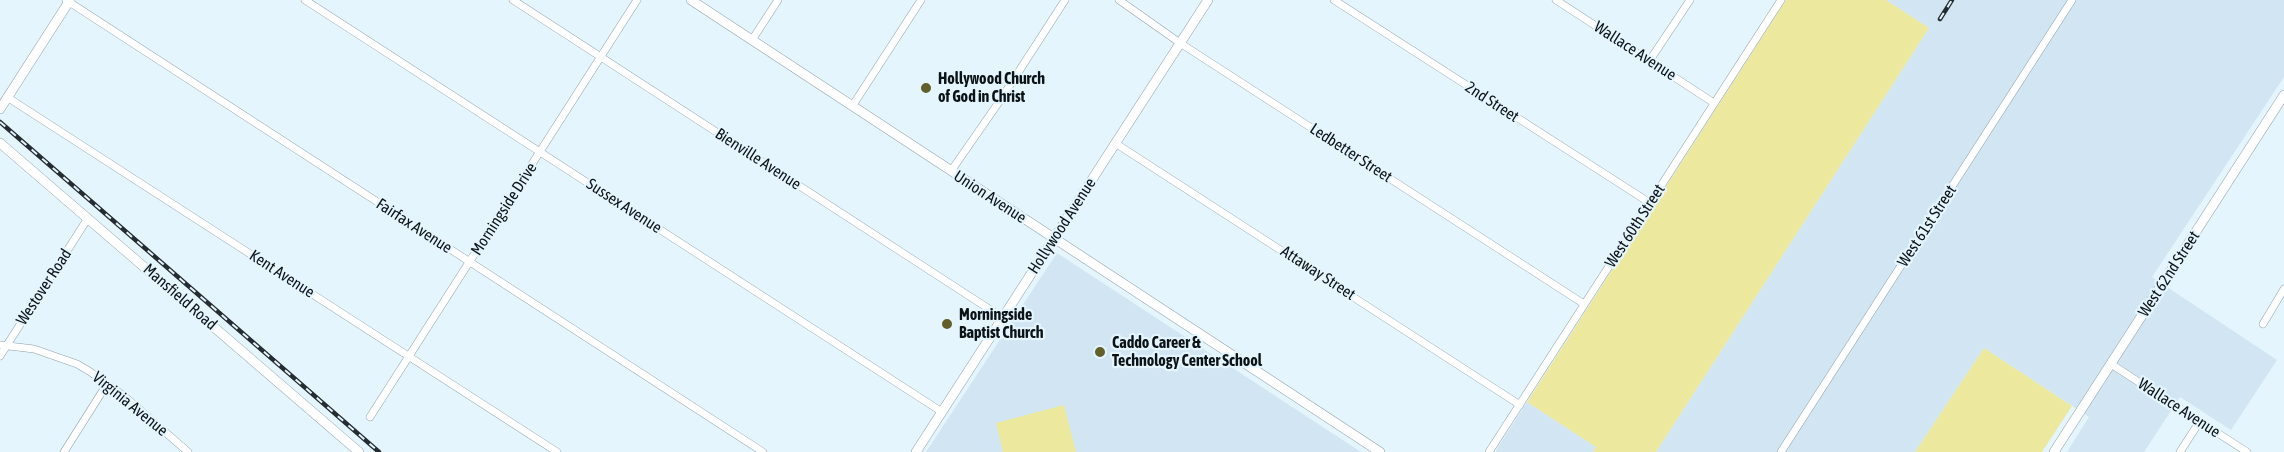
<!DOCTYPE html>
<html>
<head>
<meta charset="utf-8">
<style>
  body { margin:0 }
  canvas { display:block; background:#e5f5fe }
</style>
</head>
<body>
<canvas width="2284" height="452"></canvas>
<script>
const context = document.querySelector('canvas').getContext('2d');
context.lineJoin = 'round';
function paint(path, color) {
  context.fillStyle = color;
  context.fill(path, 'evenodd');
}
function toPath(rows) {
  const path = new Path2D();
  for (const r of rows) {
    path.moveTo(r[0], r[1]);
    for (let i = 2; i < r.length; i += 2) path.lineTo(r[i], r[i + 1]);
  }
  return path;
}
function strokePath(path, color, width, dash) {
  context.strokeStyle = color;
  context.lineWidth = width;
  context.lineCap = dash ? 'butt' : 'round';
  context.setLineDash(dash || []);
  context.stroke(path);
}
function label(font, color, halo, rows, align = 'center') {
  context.font = font + ' "Asap Condensed",sans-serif';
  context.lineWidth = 4.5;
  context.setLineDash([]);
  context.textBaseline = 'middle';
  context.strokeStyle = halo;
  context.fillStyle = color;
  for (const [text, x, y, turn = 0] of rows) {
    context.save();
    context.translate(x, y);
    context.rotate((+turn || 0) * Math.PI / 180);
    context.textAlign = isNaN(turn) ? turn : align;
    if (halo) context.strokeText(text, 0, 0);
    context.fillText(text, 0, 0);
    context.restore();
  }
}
paint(toPath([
  [1886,0,2284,0,2284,77,2152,277,2277,360,2231,430,2180,397,2144,452,2067,452,2089,417,1984,348,1915,452,1656,452,1929,28],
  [1057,253,1361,452,926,452],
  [1527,402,1596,447,1593,452,1495,452]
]), '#d1e6f2');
paint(toPath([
  [1786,0,1886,0,1929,28,1656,452,1593,452,1596,447,1527,402],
  [1984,348,2072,406,2042,452,1915,452],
  [1064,405,1076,452,1003,452,996,423]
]), '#ece89d');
const street = toPath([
  [66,0,763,452],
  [305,0,942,412],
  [513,0,1003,318],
  [1119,0,1180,43,1584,304],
  [1334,0,1650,203],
  [1556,0,1714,103],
  [752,40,778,0],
  [1650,60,1690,0],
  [7,97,557,452],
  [853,105,921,0],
  [1115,143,1520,405],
  [951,171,999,102,1065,0],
  [2263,324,2284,289],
  [0,345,34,349,77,364,89,371,124,396,188,452],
  [0,356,88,218],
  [2111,364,2247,452],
  [370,417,637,0],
  [64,452,107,384],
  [1489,452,1781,0],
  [1781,452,2072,0],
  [2180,452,2200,421]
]);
const secondary = toPath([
  [691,0,1380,452],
  [0,109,70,0],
  [0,143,359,452],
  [916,452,1208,0],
  [2054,452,2284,95]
]);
strokePath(street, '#8ea0aa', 8);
strokePath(secondary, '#8ea0aa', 10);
strokePath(street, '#fff', 7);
strokePath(secondary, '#fff', 9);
const rail = toPath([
  [1940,19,1952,0],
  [0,122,379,452]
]);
strokePath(rail, '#252d32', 4.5);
strokePath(rail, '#e5f5fe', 2, [7]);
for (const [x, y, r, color] of [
  [926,88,6,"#625f2b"],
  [947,324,6,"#625f2b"],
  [1100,352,6,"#625f2b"]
]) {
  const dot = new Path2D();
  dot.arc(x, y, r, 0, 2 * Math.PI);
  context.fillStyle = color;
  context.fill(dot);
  strokePath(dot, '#e5f5fe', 2);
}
label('16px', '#0c1317', '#e5f5fe', [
  ["Wallace Avenue",1635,51,33],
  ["2nd Street",1492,102,33],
  ["Ledbetter Street",1351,153,33],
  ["Bienville Avenue",758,159,33],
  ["Union Avenue",990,197,33],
  ["Sussex Avenue",624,206,33],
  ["Morningside Drive",504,209,-57],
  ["Fairfax Avenue",414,226,33],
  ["Hollywood Avenue",1062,226,-57],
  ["West 60th Street",1635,226,-57],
  ["West 61st Street",1927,226,-57],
  ["Attaway Street",1318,273,33],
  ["Kent Avenue",282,274,33],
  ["West 62nd Street",2169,274,-57],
  ["Westover Road",44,287,-57],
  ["Mansfield Road",180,297,41],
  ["Virginia Avenue",130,404,39],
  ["Wallace Avenue",2179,408,33]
]);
label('bold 16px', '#0c1317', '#e5f5fe', [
  ["Hollywood Church",938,79],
  ["of God in Christ",938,97],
  ["Morningside",959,315],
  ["Baptist Church",959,333],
  ["Caddo Career &",1112,343],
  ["Technology Center School",1112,361]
], 'left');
</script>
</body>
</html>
